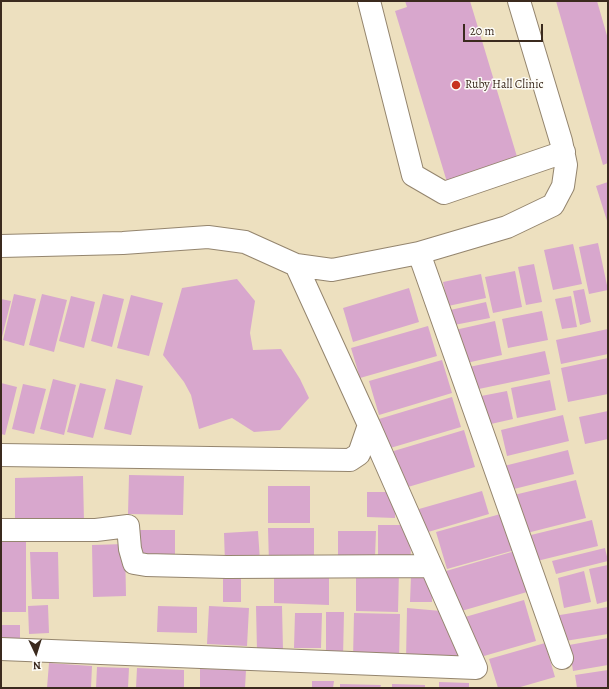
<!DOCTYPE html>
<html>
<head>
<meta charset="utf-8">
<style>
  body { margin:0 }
  #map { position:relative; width:609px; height:689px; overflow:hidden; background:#ede0bf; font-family:Alegreya,serif }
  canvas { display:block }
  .frame { position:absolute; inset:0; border:2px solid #3b2a1e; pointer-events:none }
  .north { position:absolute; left:16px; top:633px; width:40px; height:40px; -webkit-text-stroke:3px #fdfcf7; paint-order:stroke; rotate:176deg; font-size:11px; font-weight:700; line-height:16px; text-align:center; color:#3b2a1e }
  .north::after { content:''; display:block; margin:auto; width:14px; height:18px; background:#3b2a1e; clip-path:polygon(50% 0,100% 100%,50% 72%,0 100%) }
  .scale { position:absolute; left:463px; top:24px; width:80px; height:18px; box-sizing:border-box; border:2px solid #3b2a1e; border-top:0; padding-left:5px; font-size:12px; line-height:14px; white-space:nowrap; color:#3b2a1e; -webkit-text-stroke:3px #fdfcf7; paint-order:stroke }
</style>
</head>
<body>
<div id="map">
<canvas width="609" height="689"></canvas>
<div class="frame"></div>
<div class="north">N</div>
<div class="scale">20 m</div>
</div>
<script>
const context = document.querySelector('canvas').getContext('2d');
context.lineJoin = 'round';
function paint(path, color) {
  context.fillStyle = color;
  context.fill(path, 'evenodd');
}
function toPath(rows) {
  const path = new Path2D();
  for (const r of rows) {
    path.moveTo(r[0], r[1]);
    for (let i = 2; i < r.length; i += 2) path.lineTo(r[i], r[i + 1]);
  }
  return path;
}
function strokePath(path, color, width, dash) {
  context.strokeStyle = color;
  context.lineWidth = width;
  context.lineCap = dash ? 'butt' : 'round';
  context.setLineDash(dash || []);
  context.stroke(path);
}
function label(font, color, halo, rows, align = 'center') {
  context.font = font + ' Alegreya,serif';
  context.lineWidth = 3;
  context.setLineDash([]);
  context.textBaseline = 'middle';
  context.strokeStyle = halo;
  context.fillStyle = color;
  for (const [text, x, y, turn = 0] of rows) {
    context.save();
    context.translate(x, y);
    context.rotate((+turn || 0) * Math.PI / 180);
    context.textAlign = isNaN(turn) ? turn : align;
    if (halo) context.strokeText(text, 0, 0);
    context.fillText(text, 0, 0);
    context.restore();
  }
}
paint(toPath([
  [405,1,470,1,518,160,447,182,395,11,407,7],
  [556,1,597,1,608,39,608,163,603,165],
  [608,182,608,224,596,186],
  [598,243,608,290,589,294,579,247],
  [573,244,582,284,553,290,544,250],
  [534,264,542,302,526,305,518,267],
  [515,271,522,307,493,313,485,277],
  [481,274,486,298,448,306,443,282],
  [237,279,255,301,250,333,253,350,281,349,300,379,309,398,280,430,254,432,232,418,199,429,191,395,184,382,163,355,182,288],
  [409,288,419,322,353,342,343,308],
  [584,289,591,322,580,325,573,291],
  [14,294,36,299,24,346,3,340],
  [42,294,67,300,54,352,29,345],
  [103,294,124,299,112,347,91,341],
  [131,295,163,303,149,356,117,348],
  [71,296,95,302,84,348,59,341],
  [571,296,577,327,562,329,555,299],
  [1,299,11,301,2,337,1,337],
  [486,302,490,318,449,326,446,311],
  [542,311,548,340,508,348,502,319],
  [495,321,502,355,462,364,455,330],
  [428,326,437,356,360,378,351,348],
  [608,329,608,354,561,364,556,340],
  [545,351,550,374,474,390,469,367],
  [608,358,608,394,568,402,561,368],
  [442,360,452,393,379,415,369,381],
  [53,379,76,385,64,435,40,429],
  [116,379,143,386,131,435,104,429],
  [550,380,556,410,517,418,511,388],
  [1,383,17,387,5,435,1,434],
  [80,383,106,389,93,438,67,432],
  [23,384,46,389,34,434,12,429],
  [507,391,513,419,482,426,476,397],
  [452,397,461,427,387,449,379,419],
  [608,411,608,439,585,444,579,417],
  [563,415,569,441,507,456,501,430],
  [464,430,475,467,398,490,387,453],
  [568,450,574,474,510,490,504,466],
  [129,475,184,476,183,515,128,514],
  [83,476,84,522,15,523,15,478],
  [576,480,586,518,523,534,514,495],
  [268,486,310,486,310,523,268,523],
  [482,491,489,514,418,535,412,511],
  [367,492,396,492,395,518,367,517],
  [504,513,515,550,447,569,436,532],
  [592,520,598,546,537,561,531,535],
  [378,525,410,525,411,561,378,561],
  [268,528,314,528,314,564,269,564],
  [135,530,175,530,175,559,135,559],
  [258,531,260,561,225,563,224,533],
  [338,531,376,531,375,558,338,558],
  [1,540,26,540,26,612,1,612],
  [125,544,126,596,93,597,92,545],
  [605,548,608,561,556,574,552,561],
  [515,551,527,592,458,612,446,571],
  [30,552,58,552,59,599,32,599],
  [608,565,608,601,597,604,589,569],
  [356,571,399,571,398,612,356,611],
  [584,571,591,602,564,608,558,578],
  [274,572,329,573,329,605,274,603],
  [223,575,241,576,241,602,223,602],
  [411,576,432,576,432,602,410,602],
  [524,600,536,641,477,658,465,617],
  [48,605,49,633,29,634,28,606],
  [158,606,197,607,197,633,157,632],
  [209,606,249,608,247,646,207,644],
  [256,606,282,606,283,651,257,651],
  [608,607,608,634,559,642,554,616],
  [407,608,441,611,461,662,406,661],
  [326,612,344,612,343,658,326,658],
  [295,613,322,613,321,648,294,648],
  [354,613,400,614,399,660,353,659],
  [1,625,20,625,20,645,1,645],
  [608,638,608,665,573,671,569,645],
  [545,643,555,677,517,688,498,688,489,659],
  [49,663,92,666,91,688,47,688],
  [97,667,129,668,128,688,96,688],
  [137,668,184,670,184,688,136,688],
  [200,669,246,670,245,688,200,688],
  [608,670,608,688,577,688,575,675],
  [312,681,334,681,333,688,312,688],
  [439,682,469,683,469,688,439,688],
  [340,684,381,685,380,688,340,688],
  [392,684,425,685,425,688,392,688]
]), '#d8a7cd');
const minor = toPath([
  [369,1,413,175,444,193,564,152],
  [1,246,123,243,208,237,245,242,296,265,332,270,419,253,507,227,553,205,563,186,566,165,561,141,519,1],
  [419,253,562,658],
  [1,455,350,460,359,454,369,425,296,265],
  [1,530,96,530,128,526,130,549,134,563,146,565,227,567,431,566],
  [1,649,476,668,369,425]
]);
strokePath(minor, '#94856e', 24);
strokePath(minor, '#fff', 22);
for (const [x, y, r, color] of [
  [456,85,5,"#c8321e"]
]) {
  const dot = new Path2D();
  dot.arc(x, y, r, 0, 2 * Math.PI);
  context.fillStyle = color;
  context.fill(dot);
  strokePath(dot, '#fdfcf7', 1.5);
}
label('12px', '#3b2a1e', '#fdfcf7', [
  ["Ruby Hall Clinic",465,85]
], 'left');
</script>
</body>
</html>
